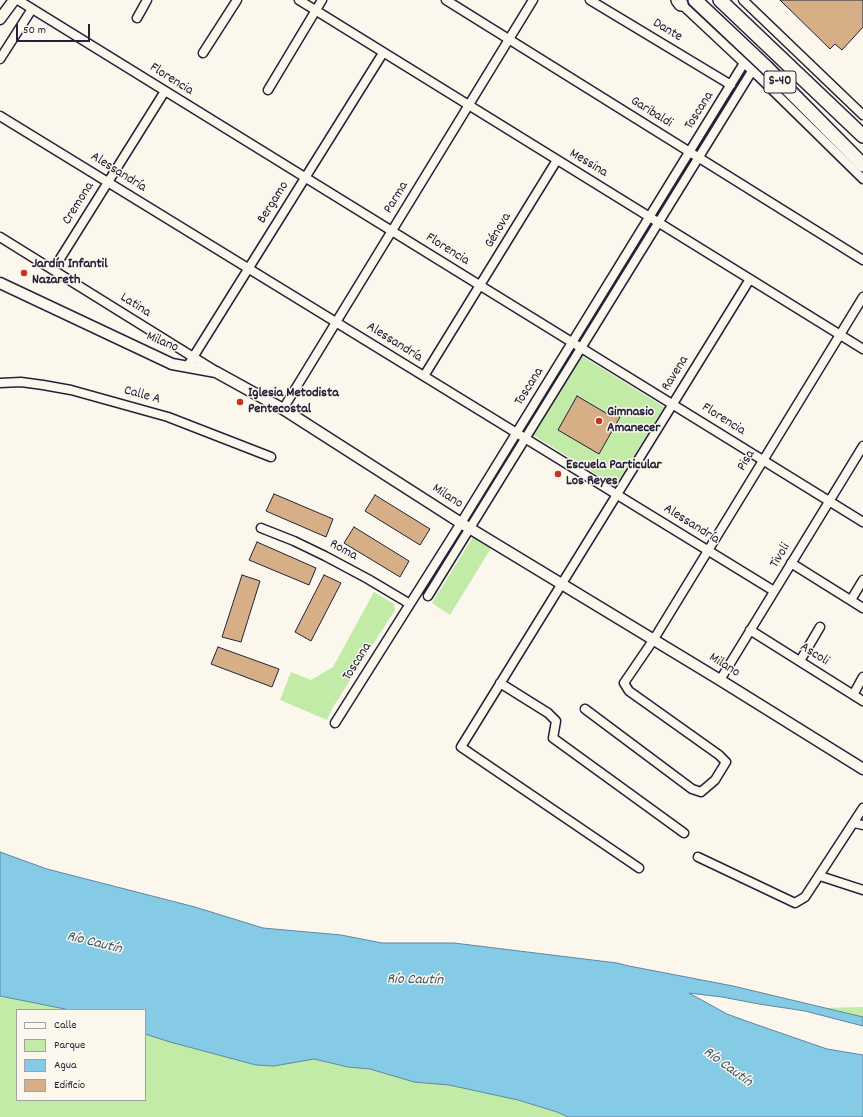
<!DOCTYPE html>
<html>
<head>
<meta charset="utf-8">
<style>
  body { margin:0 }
  #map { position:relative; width:863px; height:1117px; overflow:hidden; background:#fbf7ec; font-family:Dekko,sans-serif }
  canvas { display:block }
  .legend { position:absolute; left:16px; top:1009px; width:130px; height:92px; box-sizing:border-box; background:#fbf7ec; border:1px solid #a4a2a5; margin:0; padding:5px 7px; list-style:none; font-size:12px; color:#22223b }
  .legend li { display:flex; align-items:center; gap:8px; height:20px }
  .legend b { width:20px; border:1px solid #a4a2a5 }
  .scale { position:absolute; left:16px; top:24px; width:74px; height:18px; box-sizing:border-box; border:2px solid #22223b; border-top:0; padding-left:5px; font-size:12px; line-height:14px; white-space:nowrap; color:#22223b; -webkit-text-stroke:3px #fbf7ec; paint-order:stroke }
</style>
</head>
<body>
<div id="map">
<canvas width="863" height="1117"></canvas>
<ul class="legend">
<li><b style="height:5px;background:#fbf7ec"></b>Calle</li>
<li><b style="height:11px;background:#c1eba7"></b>Parque</li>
<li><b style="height:11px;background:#85cbe6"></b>Agua</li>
<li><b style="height:11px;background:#d6af87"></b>Edificio</li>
</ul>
<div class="scale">50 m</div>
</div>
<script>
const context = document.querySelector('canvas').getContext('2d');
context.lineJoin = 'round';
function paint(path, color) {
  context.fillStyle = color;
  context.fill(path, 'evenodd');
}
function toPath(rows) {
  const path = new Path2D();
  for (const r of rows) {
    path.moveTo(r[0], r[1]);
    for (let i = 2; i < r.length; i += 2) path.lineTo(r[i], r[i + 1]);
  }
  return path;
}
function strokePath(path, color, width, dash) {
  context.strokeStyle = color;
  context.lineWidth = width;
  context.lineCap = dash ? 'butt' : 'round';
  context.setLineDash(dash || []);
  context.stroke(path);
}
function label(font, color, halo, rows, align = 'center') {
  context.font = font + ' Dekko,sans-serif';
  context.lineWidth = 3;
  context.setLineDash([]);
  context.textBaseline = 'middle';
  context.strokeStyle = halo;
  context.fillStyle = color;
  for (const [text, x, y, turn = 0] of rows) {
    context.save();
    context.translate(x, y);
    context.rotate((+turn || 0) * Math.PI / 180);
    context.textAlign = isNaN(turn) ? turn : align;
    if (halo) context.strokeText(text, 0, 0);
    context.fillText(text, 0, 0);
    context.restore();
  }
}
paint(toPath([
  [744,72,745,73,701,144,700,143],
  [647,230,648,231,585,334,583,333],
  [571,351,573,352,527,427,525,426],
  [582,356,664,407,615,486,533,435],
  [518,439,519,440,473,515,471,513],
  [477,536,493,545,450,615,432,603,473,537],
  [374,592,394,604,395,610,333,707,327,720,280,700,291,672,311,680,333,667],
  [0,996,70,1010,17,1010,17,1100,145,1100,145,1034,170,1042,256,1065,274,1066,314,1059,348,1067,370,1069,414,1082,449,1085,518,1100,557,1112,568,1117,0,1117],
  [863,1007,863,1017,825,1008]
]), '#c1eba7');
const water = toPath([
  [0,852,47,869,195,907,263,928,341,935,382,943,454,943,617,963,629,966,733,986,863,1017,863,1026,805,1011,759,1004,722,997,689,993,727,1014,749,1022,827,1049,863,1055,863,1117,568,1117,557,1112,518,1100,449,1085,414,1082,370,1069,348,1067,314,1059,274,1066,256,1065,170,1042,145,1034,145,1010,70,1010,0,996,0,852]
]);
paint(water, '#85cbe6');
strokePath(water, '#5d87a2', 1);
const building = toPath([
  [780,0,863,0,863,27,842,50,835,44,830,49,780,0],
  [577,396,611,416,613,413,620,417,599,454,558,430,577,396],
  [274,494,333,519,326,537,266,511,274,494],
  [375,495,430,529,420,545,365,511,375,495],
  [354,527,409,561,400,577,344,543,354,527],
  [257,542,316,568,309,585,249,560,257,542],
  [242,575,260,581,241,642,222,637,242,575],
  [324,575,341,583,311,641,295,632,324,575],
  [218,647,279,669,272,687,211,664,218,647]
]);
paint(building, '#d6af87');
strokePath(building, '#22223b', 1);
const minor = toPath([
  [18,0,863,522],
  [299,0,863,349],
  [446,0,863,260],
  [590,0,731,85],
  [743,0,863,115],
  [678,1,758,76,863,179],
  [137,18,147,0],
  [203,53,237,0],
  [0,59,32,9],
  [268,90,322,0],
  [0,116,774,591],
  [0,237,214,370],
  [53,270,165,91],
  [187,367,383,53],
  [424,376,557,160],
  [0,383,21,382,43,385,71,390,168,417,271,457],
  [283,409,533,0],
  [261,528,294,541,325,556,368,579,410,604],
  [791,563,863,608],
  [428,596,752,71],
  [851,600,863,580],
  [750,630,863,701],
  [800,661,820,627],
  [720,680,863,446],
  [500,683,548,713,556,721,553,738,684,833],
  [853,695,863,677],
  [585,709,692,789,701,792,715,780,726,762,719,755,629,691,624,683,654,639,863,297],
  [335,723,461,523,744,63],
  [854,823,863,825],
  [698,857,795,903,805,897,863,808],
  [639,868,461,747,750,279],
  [820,876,863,890]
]);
const tertiary = toPath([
  [0,19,14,0],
  [0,283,172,364,216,372,283,409,461,523,720,680,863,769]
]);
const primary = toPath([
  [678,0,681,4],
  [695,0,766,67,863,165],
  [720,0,863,136]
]);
strokePath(minor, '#22223b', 11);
strokePath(tertiary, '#22223b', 13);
strokePath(primary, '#22223b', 16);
strokePath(minor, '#fbf7ec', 8);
strokePath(tertiary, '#fbf7ec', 10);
strokePath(primary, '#fbf7ec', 13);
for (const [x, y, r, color] of [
  [24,273,4,"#c8321e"],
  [240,402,4,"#c8321e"],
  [599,421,4,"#c8321e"],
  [558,474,4,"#c8321e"]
]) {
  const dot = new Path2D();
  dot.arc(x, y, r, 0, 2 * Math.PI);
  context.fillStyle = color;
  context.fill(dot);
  strokePath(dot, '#fbf7ec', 1.5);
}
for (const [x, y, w] of [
  [780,82,32]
]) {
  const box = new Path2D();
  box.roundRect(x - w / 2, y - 11, w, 22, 3);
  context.fillStyle = '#fbf7ec';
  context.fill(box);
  strokePath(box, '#22223b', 1);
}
label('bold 13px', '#22223b', null, [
  ["S-40",780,82]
]);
label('14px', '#22223b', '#fbf7ec', [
  ["Dante",667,31,31],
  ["Florencia",171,80,32],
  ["Toscana",700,111,-58],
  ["Garibaldi",651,113,32],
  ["Messina",588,164,31],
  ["Alessandría",118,173,32],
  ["Parma",397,198,-59],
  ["Bergamo",274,203,-58],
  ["Cremona",79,204,-58],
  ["Génova",499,231,-59],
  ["Florencia",447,250,32],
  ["Latina",135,306,32],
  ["Milano",162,343,23],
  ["Alessandría",394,343,32],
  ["Ravena",676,374,-58],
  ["Toscana",530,387,-58],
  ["Calle A",142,396,15],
  ["Florencia",723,420,32],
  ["Pisa",747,461,-59],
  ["Milano",447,497,33],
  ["Alessandría",691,525,32],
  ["Roma",343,551,28],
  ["Tivoli",781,556,-59],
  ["Ascoli",814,655,32],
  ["Toscana",358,662,-58],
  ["Milano",724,666,32]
]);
label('bold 14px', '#22223b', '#fbf7ec', [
  ["Jardín Infantil",32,265],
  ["Nazareth",32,281],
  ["Iglesia Metodista",248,394],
  ["Pentecostal",248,410],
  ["Gimnasio",607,413],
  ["Amanecer",607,429],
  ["Escuela Particular",566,466],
  ["Los Reyes",566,482]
], 'left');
label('italic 15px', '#40556e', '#fbf7ec', [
  ["Río Cautín",94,944,14],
  ["Río Cautín",415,981,1],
  ["Río Cautín",727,1068,36]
]);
</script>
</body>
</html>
